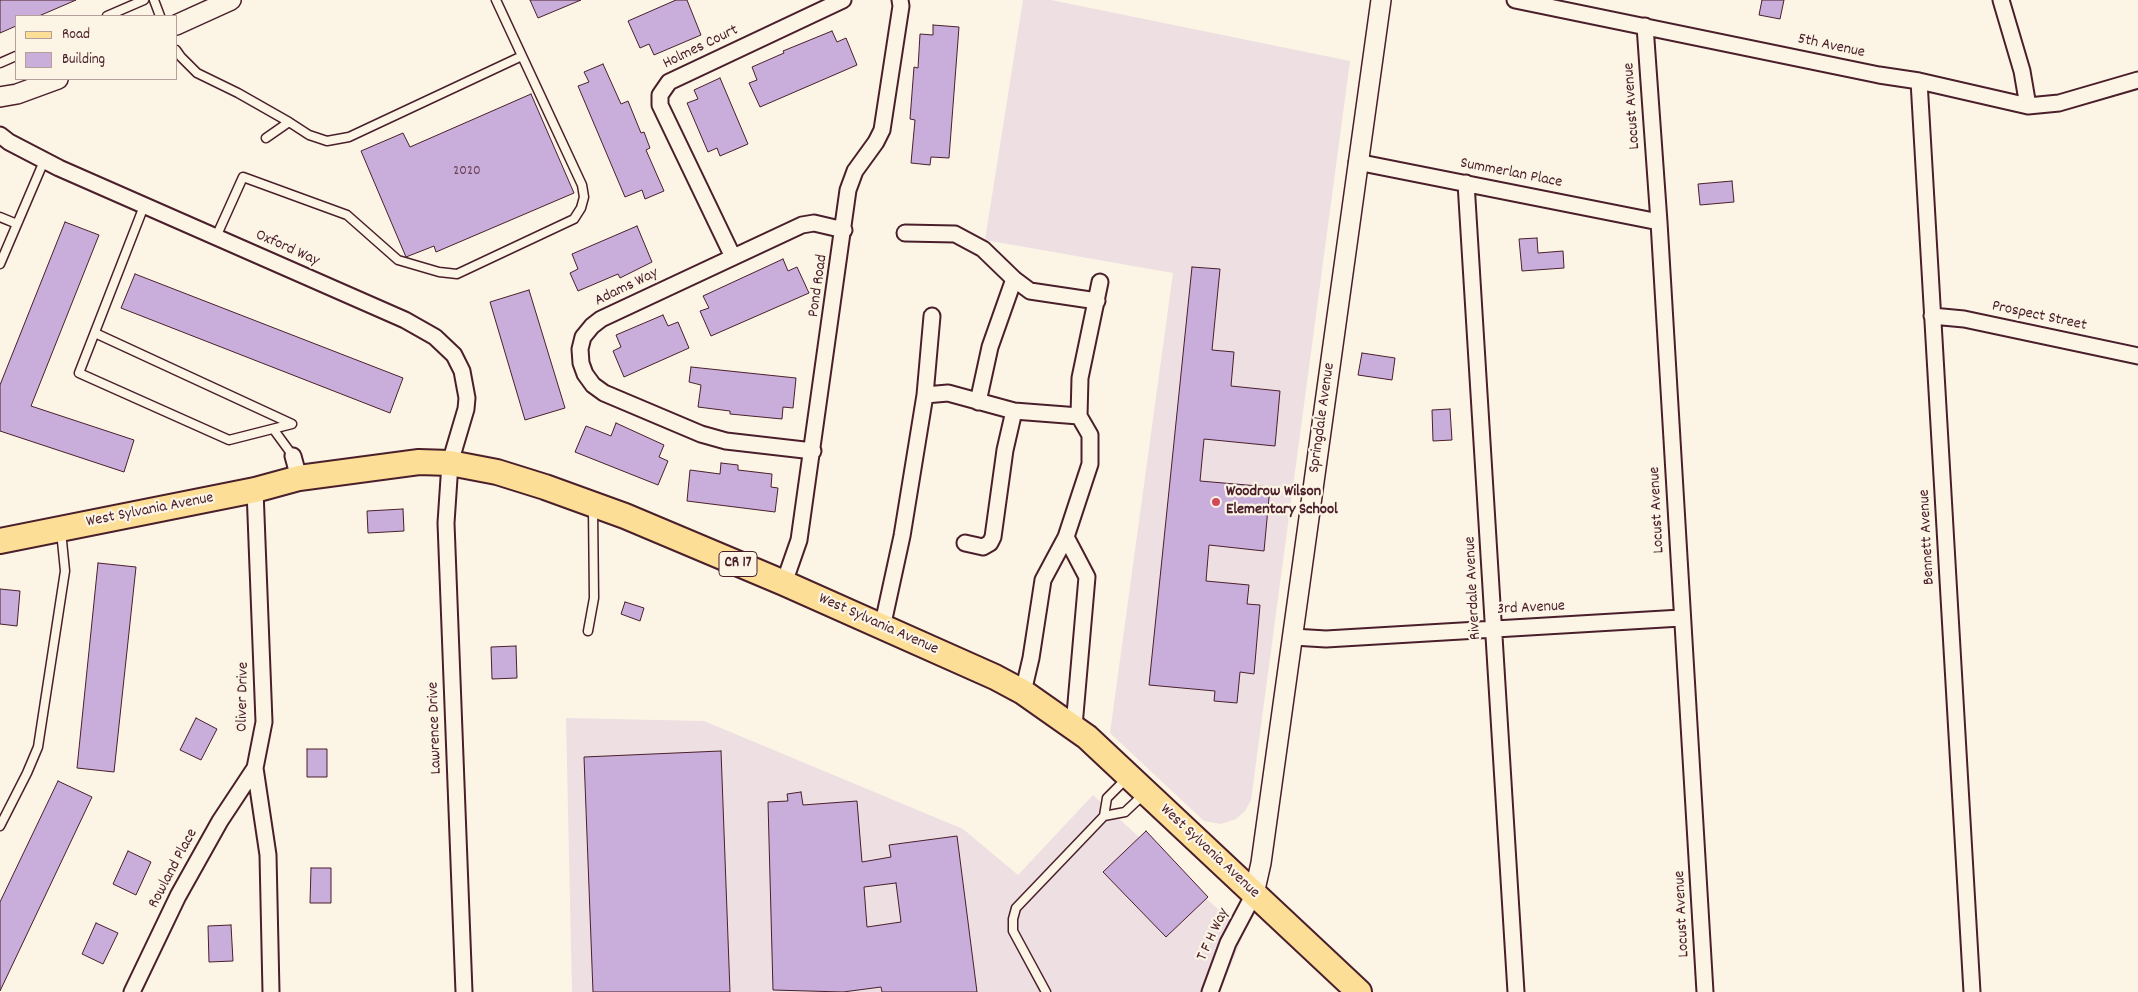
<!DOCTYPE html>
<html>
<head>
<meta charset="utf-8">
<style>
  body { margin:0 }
  #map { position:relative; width:2138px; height:992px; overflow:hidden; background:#fcf5e5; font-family:Dekko,sans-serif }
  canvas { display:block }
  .legend { position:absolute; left:15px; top:15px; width:162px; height:65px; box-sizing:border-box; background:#fcf5e5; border:1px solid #b59f9b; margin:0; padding:6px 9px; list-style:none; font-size:15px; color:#4a1f2b }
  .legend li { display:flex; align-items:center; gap:10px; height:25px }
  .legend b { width:25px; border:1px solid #b59f9b }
</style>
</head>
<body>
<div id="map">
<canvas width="2138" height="992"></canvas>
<ul class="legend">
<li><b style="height:6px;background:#fcde96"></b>Road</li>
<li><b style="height:14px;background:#c9adda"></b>Building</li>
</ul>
</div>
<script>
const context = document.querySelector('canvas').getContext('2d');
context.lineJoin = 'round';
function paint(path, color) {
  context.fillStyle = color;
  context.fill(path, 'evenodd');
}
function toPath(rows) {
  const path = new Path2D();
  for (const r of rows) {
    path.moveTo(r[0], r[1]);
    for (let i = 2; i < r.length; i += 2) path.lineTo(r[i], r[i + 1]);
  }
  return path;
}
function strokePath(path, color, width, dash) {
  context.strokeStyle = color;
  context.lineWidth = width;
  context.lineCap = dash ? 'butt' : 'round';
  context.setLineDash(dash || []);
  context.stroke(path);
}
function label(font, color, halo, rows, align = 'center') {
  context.font = font + ' Dekko,sans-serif';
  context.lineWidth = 4.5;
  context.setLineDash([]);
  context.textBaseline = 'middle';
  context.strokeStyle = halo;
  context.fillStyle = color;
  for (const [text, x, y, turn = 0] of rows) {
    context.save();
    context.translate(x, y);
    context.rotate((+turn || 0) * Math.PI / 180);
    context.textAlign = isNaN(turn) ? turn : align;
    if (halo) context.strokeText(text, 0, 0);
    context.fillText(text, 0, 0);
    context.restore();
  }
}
paint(toPath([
  [1023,0,1051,0,1350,61,1251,800,1245,811,1236,819,1221,824,1204,821,1110,733,1173,273,985,240],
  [566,718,704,721,963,829,1018,875,1093,795,1244,933,1220,992,572,992]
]), '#eddfe2');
const building = toPath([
  [0,0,76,0,39,16,16,16,16,26,0,33,0,0],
  [530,0,581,0,538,18,530,0],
  [676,0,687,0,701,35,654,55,649,44,640,48,628,21,676,0],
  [1762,0,1784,0,1780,19,1759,15,1762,0],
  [933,25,959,27,949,158,931,157,930,165,911,163,915,120,910,119,914,67,918,68,920,34,933,35,933,25],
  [832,31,837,42,846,38,857,65,760,107,749,83,757,80,752,67,784,53,783,51,832,31],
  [603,64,621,104,628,101,641,133,644,132,650,148,646,150,664,191,645,199,642,190,625,197,578,86,589,82,584,72,603,64],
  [720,78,748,144,720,156,717,148,708,152,687,103,698,99,694,90,720,78],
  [531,94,574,193,436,252,434,246,406,257,361,151,403,133,410,147,531,94],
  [1732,181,1734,202,1700,205,1698,184,1732,181],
  [65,222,99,235,31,406,134,440,124,472,0,431,0,385,65,222],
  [637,226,652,262,620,278,618,274,578,291,570,273,578,269,572,254,637,226],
  [1537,238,1538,253,1563,251,1564,268,1522,271,1519,239,1537,238],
  [783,259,788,271,797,267,809,293,711,336,700,311,709,308,703,296,783,259],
  [1192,267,1220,269,1212,350,1234,352,1231,386,1280,391,1275,446,1204,439,1200,481,1270,487,1264,551,1209,545,1206,581,1249,585,1247,604,1260,605,1254,674,1240,672,1237,703,1214,701,1215,691,1149,685,1192,267],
  [135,274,403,378,390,413,121,308,135,274],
  [529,290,565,408,525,420,490,302,529,290],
  [663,315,668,326,678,322,689,348,624,377,613,351,621,347,616,335,663,315],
  [1362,353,1395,358,1392,380,1358,375,1362,353],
  [691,367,796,378,793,408,783,407,782,419,730,414,730,411,698,407,701,385,689,382,691,367],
  [1450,409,1452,440,1433,441,1432,410,1450,409],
  [616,423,664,445,659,457,668,461,658,485,575,452,586,426,611,436,616,423],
  [721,463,738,465,738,470,772,474,771,487,778,488,775,512,687,501,690,470,720,474,721,463],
  [403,509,404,531,368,533,367,511,403,509],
  [98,563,136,567,114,772,77,768,98,563],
  [0,589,20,591,17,626,0,624,0,589],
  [625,602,644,608,640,621,621,614,625,602],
  [516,646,517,678,492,679,491,647,516,646],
  [196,718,217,729,201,760,180,750,196,718],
  [307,749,327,749,327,777,307,777,307,749],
  [721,751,730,992,593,992,584,757,721,751],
  [58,781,92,797,0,991,0,902,58,781],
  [801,792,803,805,857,801,862,862,891,857,889,845,957,836,977,992,882,992,881,987,843,992,773,990,768,802,788,801,787,794,801,792],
  [896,883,901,922,867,927,864,887,896,883],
  [1146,831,1208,897,1166,937,1103,872,1146,831],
  [128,851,151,862,136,895,113,884,128,851],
  [311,868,331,868,331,903,310,903,311,868],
  [96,923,118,933,103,964,82,954,96,923],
  [231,925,233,961,209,962,208,926,231,925]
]);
paint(building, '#c9adda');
strokePath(building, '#4a1f2b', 1);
const service = toPath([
  [154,0,160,16],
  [107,16,144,0],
  [176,50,181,57,197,73,238,93,289,122],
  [0,63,16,56],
  [266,138,289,122,309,135,327,141,349,137,522,56],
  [0,217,17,224],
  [216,237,243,177,347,215,398,260,439,272,457,274,574,219,581,208,584,197,582,185,496,0],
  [0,264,44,161],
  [95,333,292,424,229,440,79,373,144,206],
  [274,430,293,456],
  [588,631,594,598,593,509],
  [1127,778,1107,798,1104,816,1125,812,1143,795],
  [0,826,27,773,38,747,65,571,61,531],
  [1046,992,1013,931,1013,919,1016,908,1104,816]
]);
const minor = toPath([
  [1515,0,1879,75,1919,81,2028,106,2059,103,2138,80],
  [2001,0,2022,71,2028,106],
  [1645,26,1659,222,1705,992],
  [1919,81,1972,992],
  [0,135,9,142,59,168,405,320,435,337,454,355,462,371,467,398,466,409,450,463,446,523,464,992],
  [1357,162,1659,222],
  [1466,183,1516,992],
  [905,233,955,234,983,249,1014,279,1030,291,1097,301],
  [733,257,660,105,660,95,669,82,843,0],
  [1932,316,1964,319,2138,356],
  [925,395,948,393,1014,411,1079,416,1090,435,1090,464,1066,537,1043,580,1031,658,1023,692],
  [978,402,990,347,1014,279],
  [1079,416,1080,378,1100,282],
  [813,451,726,441,701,434,604,393,593,385,585,374,581,363,580,349,583,337,592,326,601,319,802,225,814,223,844,230],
  [293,456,299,478],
  [255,490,264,722,255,768,268,855,271,992],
  [1066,537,1087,577,1074,726],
  [965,543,983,547,990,543,993,537,1005,450,1014,411],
  [784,583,799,540,848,190,855,171,876,142,882,130,901,6,900,0],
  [882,628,902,536,925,395,932,316],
  [1293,637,1326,639,1681,618],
  [132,992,178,896,220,821,255,768],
  [1210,992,1228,943,1254,894]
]);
const tertiary = toPath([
  [176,25,231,0],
  [0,97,17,94,58,79],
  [1254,894,1261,863,1381,0]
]);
const primary = toPath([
  [0,541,255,490,299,478,419,462,450,463,497,472,545,487,625,516,784,583,995,677,1023,692,1087,737,1359,992]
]);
strokePath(service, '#4a1f2b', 11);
strokePath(minor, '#4a1f2b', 19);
strokePath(tertiary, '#4a1f2b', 22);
strokePath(primary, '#4a1f2b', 28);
strokePath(service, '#fcf5e5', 8);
strokePath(minor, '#fcf5e5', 15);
strokePath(tertiary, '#fcf5e5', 19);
strokePath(primary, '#fcde96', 24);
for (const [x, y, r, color] of [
  [1216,502,5,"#d1495b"]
]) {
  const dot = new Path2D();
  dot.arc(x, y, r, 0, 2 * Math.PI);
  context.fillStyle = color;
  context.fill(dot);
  strokePath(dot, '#fcf5e5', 2);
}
label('14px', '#6a4257', null, [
  ["2020",467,172]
]);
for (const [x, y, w] of [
  [738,564,38]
]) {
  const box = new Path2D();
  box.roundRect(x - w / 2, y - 12.5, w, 25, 4);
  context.fillStyle = '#fcf5e5';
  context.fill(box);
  strokePath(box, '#4a1f2b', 1);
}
label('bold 15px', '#4a1f2b', null, [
  ["CR 17",738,564]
]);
label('16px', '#4a1f2b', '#fcf5e5', [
  ["5th Avenue",1831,47,12],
  ["Holmes Court",701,48,-26],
  ["Locust Avenue",1633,106,-94],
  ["Summerlan Place",1511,174,11],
  ["Oxford Way",287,249,24],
  ["Pond Road",819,286,-82],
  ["Adams Way",627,288,-26],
  ["Prospect Street",2039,317,12],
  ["Springdale Avenue",1323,418,-82],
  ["Locust Avenue",1658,510,-93],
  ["West Sylvania Avenue",150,511,-11],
  ["Bennett Avenue",1928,537,-93],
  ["Riverdale Avenue",1474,588,-93],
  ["3rd Avenue",1531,609,-3],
  ["West Sylvania Avenue",878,625,24],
  ["Oliver Drive",244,697,-89],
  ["Lawrence Drive",436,728,-92],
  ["West Sylvania Avenue",1209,852,43],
  ["Rowland Place",174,869,-62],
  ["Locust Avenue",1683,914,-93],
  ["T F H Way",1214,935,-65]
]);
label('bold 16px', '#4a1f2b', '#fcf5e5', [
  ["Woodrow Wilson",1226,493],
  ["Elementary School",1226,511]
], 'left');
</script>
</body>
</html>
